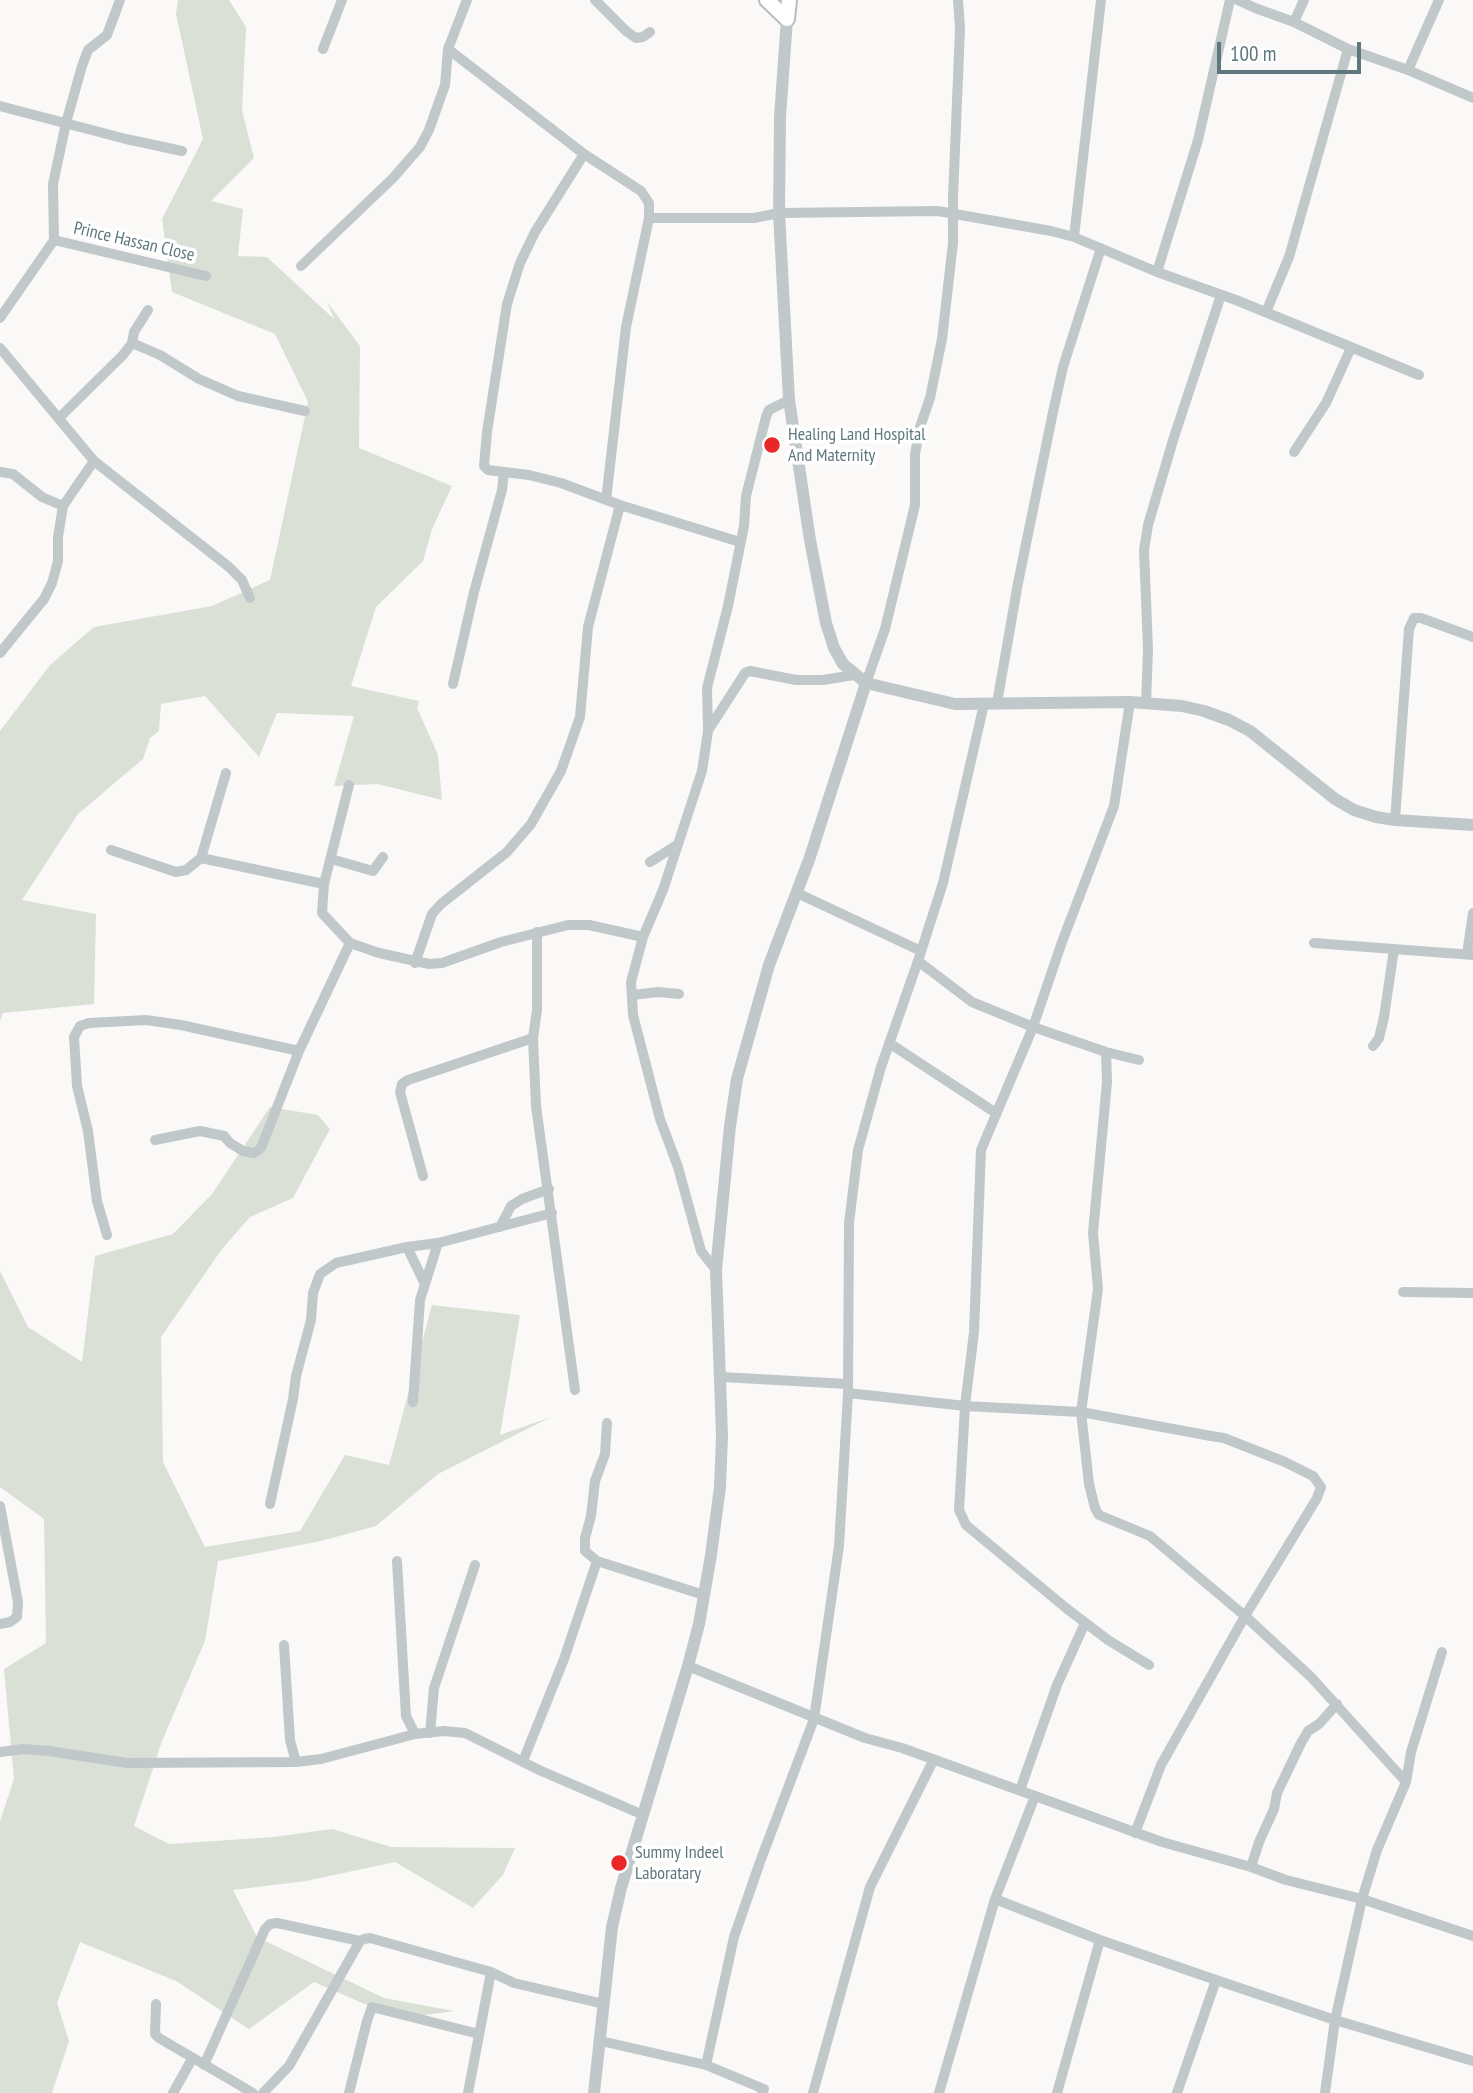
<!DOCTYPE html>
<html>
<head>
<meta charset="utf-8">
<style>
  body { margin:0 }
  #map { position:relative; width:1473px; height:2093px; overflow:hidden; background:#faf9f8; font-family:"PT Sans Narrow",sans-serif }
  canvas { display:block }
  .scale { position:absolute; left:1217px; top:42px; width:144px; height:32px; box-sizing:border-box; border:4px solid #5e787e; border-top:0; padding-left:9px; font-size:21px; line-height:24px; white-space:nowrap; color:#5e787e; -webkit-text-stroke:5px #fff; paint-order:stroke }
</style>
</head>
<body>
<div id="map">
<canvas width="1473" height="2093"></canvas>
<div class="scale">100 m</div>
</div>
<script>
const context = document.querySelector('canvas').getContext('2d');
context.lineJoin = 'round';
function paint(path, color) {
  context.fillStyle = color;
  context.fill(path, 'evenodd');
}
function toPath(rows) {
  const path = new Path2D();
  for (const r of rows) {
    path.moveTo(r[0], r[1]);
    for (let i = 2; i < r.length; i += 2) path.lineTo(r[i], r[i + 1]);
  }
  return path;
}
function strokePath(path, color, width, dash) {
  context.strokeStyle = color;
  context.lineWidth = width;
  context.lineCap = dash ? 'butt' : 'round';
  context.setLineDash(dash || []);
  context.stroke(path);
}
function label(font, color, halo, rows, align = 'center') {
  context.font = font + ' "PT Sans Narrow",sans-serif';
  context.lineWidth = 7;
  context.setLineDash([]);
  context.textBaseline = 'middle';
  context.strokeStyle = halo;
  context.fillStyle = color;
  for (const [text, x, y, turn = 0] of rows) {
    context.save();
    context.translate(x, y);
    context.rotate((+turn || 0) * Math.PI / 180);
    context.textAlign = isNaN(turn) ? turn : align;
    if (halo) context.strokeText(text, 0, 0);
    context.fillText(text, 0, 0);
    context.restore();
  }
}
paint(toPath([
  [178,0,229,0,246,27,242,110,254,158,211,201,243,209,238,256,267,257,334,319,327,302,360,346,359,448,452,486,432,529,423,561,376,607,351,686,419,701,417,708,438,755,442,800,378,784,334,786,354,716,277,713,259,757,205,696,161,704,159,731,150,738,143,759,78,814,22,900,96,914,94,1004,3,1013,0,1021,0,731,50,665,94,627,212,606,270,580,308,402,275,334,172,292,162,219,203,139,176,14],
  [270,1107,318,1115,330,1129,293,1198,250,1217,222,1249,161,1337,163,1462,205,1547,300,1531,345,1455,389,1465,432,1305,520,1315,500,1435,551,1417,438,1474,376,1526,321,1541,218,1561,205,1641,162,1741,134,1826,169,1844,274,1837,332,1829,391,1847,515,1848,503,1875,473,1908,395,1862,306,1881,233,1890,257,1937,384,1998,454,2011,419,2016,376,2009,314,1982,249,2029,176,1981,80,1942,57,2003,69,2041,52,2093,0,2093,0,1821,14,1779,4,1669,46,1643,44,1519,0,1487,0,1271,28,1327,82,1362,95,1256,173,1234,212,1194]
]), '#dbe0d6');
const secondary = toPath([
  [767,0,787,19],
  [787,19,789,0]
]);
strokePath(secondary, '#b5bec1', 18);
strokePath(toPath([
  [595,0,626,31,636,38,643,37,650,32],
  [1238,0,1255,8,1294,22,1348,49,1408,70,1473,98],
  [1294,22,1304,0],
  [323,49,342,0],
  [448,49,584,154,641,191,649,203,649,218,754,218,779,213,938,211,1051,231,1074,237,1157,272,1236,300,1419,375],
  [1408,70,1439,0],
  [0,106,126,139,182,151],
  [584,154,535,232,520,263,507,304,487,432,484,466,488,470,529,475,561,483,620,505,740,542],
  [1074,237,1101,0],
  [54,240,206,276],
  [301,266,393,178,420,147,429,130,445,85,448,49,467,0],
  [1157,272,1198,140,1230,0],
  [1266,312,1289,257,1348,49],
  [0,318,54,240,53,184,66,123,82,66,88,50,107,35,120,0],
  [132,343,160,355,199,379,238,396,305,411],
  [0,348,94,461,229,567,242,580,250,598],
  [59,418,123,355,132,343,134,332,148,310],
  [1294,452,1326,403,1351,348],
  [0,472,13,474,42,497,63,506],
  [606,500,626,327,649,218],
  [0,653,44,599,52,583,58,561,58,537,63,506,94,461],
  [866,683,885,629,915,505,915,454,920,427,930,398,942,339,953,243,953,197,960,29,958,0],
  [453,684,474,592,502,490,504,473],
  [1130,702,1114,806,1062,942,1033,1027,981,1150,974,1332,965,1406,959,1510,966,1525,1066,1608,1108,1640,1149,1665],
  [997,703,1018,583,1053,412,1063,367,1101,248],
  [1146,704,1148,649,1144,550,1148,525,1174,437,1221,295],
  [709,729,745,673,750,671,796,680,823,680,854,675],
  [349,785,324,884,322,913,350,943,379,953,429,964,442,963,501,942,568,925,589,925,643,937],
  [1395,820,1409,629,1414,618,1421,618,1473,637],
  [111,850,176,872,186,870,201,858,226,773],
  [201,858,324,884],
  [331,859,373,871,383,857],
  [650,862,677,845],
  [797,893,921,951],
  [537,932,537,1010,533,1038,536,1106,575,1390],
  [1314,943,1473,955],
  [1467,954,1473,913],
  [918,961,972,1002,1033,1027,1106,1052,1139,1060],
  [415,963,432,914,441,904,507,852,531,824,561,771,580,717,588,627,620,505],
  [632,995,658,992,679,994],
  [889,1043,996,1113],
  [1373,1046,1379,1038,1384,1017,1394,949],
  [1106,1052,1107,1082,1093,1233,1098,1289,1081,1412,1089,1484,1095,1508,1099,1515,1150,1536,1245,1616,1311,1677,1406,1782,1377,1850,1362,1899,1335,2020,1325,2093],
  [155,1140,200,1131,224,1136,230,1143,243,1151,254,1153,261,1148,299,1051,350,943],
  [423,1176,400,1092,402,1084,408,1080,533,1038],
  [500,1227,511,1206,522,1199,549,1189],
  [107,1235,97,1201,88,1131,77,1086,74,1037,80,1026,89,1023,146,1020,181,1025,299,1051],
  [407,1247,424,1282],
  [716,1270,701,1251,678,1167,660,1119,633,1015,631,982,643,937,663,890,702,771,708,731,707,688,728,606,744,526,746,496,766,417,769,410,789,400],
  [1403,1292,1473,1293],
  [722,1377,847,1384],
  [848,1393,965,1406,1081,1412,1211,1436,1224,1438,1285,1462,1313,1476,1321,1487,1317,1498,1245,1616,1161,1765,1135,1833],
  [413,1402,420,1300,438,1243],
  [270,1504,293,1399,296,1376,311,1320,313,1293,320,1274,336,1263,407,1247,438,1243,552,1213],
  [0,1506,18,1602,17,1617,10,1622,0,1624],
  [397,1561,406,1716,415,1734],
  [597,1561,585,1551,585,1538,591,1516,595,1481,605,1454,607,1423],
  [284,1645,290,1740,296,1762],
  [688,1666,865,1738,902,1748,1035,1796,995,1899,939,2093],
  [430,1733,434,1688,475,1565],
  [0,1752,23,1749,49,1751,127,1763,296,1762,321,1759,415,1734,444,1731,465,1733,539,1770,641,1814],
  [523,1761,564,1659,597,1561,704,1595],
  [1406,1782,1411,1752,1442,1652],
  [1020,1790,1057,1685,1085,1623],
  [1035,1796,1162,1842,1251,1867,1286,1880,1362,1899,1473,1936],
  [1251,1867,1259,1842,1274,1809,1277,1793,1301,1743,1308,1731,1319,1724,1337,1704],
  [995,1899,1100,1940,1216,1980,1335,2020,1473,2061],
  [156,2004,155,2034,159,2038,253,2093],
  [601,2041,706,2065,764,2089,762,2093],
  [204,2065,265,1929,270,1924,277,1923,360,1941],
  [706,2065,734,1937,760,1862,814,1719,839,1546,848,1393,849,1223,858,1150,881,1067,918,961,943,883,984,704],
  [173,2093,192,2059],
  [263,2093,289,2066,360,1941,364,1939,370,1938,491,1972,514,1983,604,2004],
  [349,2093,367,2021,372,2007,479,2034],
  [468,2093,491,1972],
  [813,2093,870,1887,933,1761],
  [1057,2093,1100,1940],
  [1177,2093,1216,1980]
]), '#c0c8ca', 10);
strokePath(toPath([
  [787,19,780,117,779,213,789,400,810,540,826,623,834,648,843,664,866,683,955,704,1130,702,1182,706,1204,711,1229,720,1250,731,1335,799,1354,810,1376,817,1395,820,1473,825],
  [594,2093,612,1927,621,1888,688,1666,699,1624,711,1555,720,1487,722,1435,716,1270,730,1126,737,1079,769,965,809,860,866,683]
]), '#c0c8ca', 12);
strokePath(secondary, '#fff', 14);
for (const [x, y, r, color] of [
  [772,445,9,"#eb2627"],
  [619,1863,9,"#eb2627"]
]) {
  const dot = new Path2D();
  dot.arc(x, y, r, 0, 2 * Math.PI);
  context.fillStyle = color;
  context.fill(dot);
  strokePath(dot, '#fff', 2.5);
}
label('18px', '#5e787e', '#fff', [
  ["Prince Hassan Close",134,242,13]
]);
label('18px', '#5e787e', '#fff', [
  ["Healing Land Hospital",788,435],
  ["And Maternity",788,456],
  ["Summy Indeel",635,1853],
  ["Laboratary",635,1874]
], 'left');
</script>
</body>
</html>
